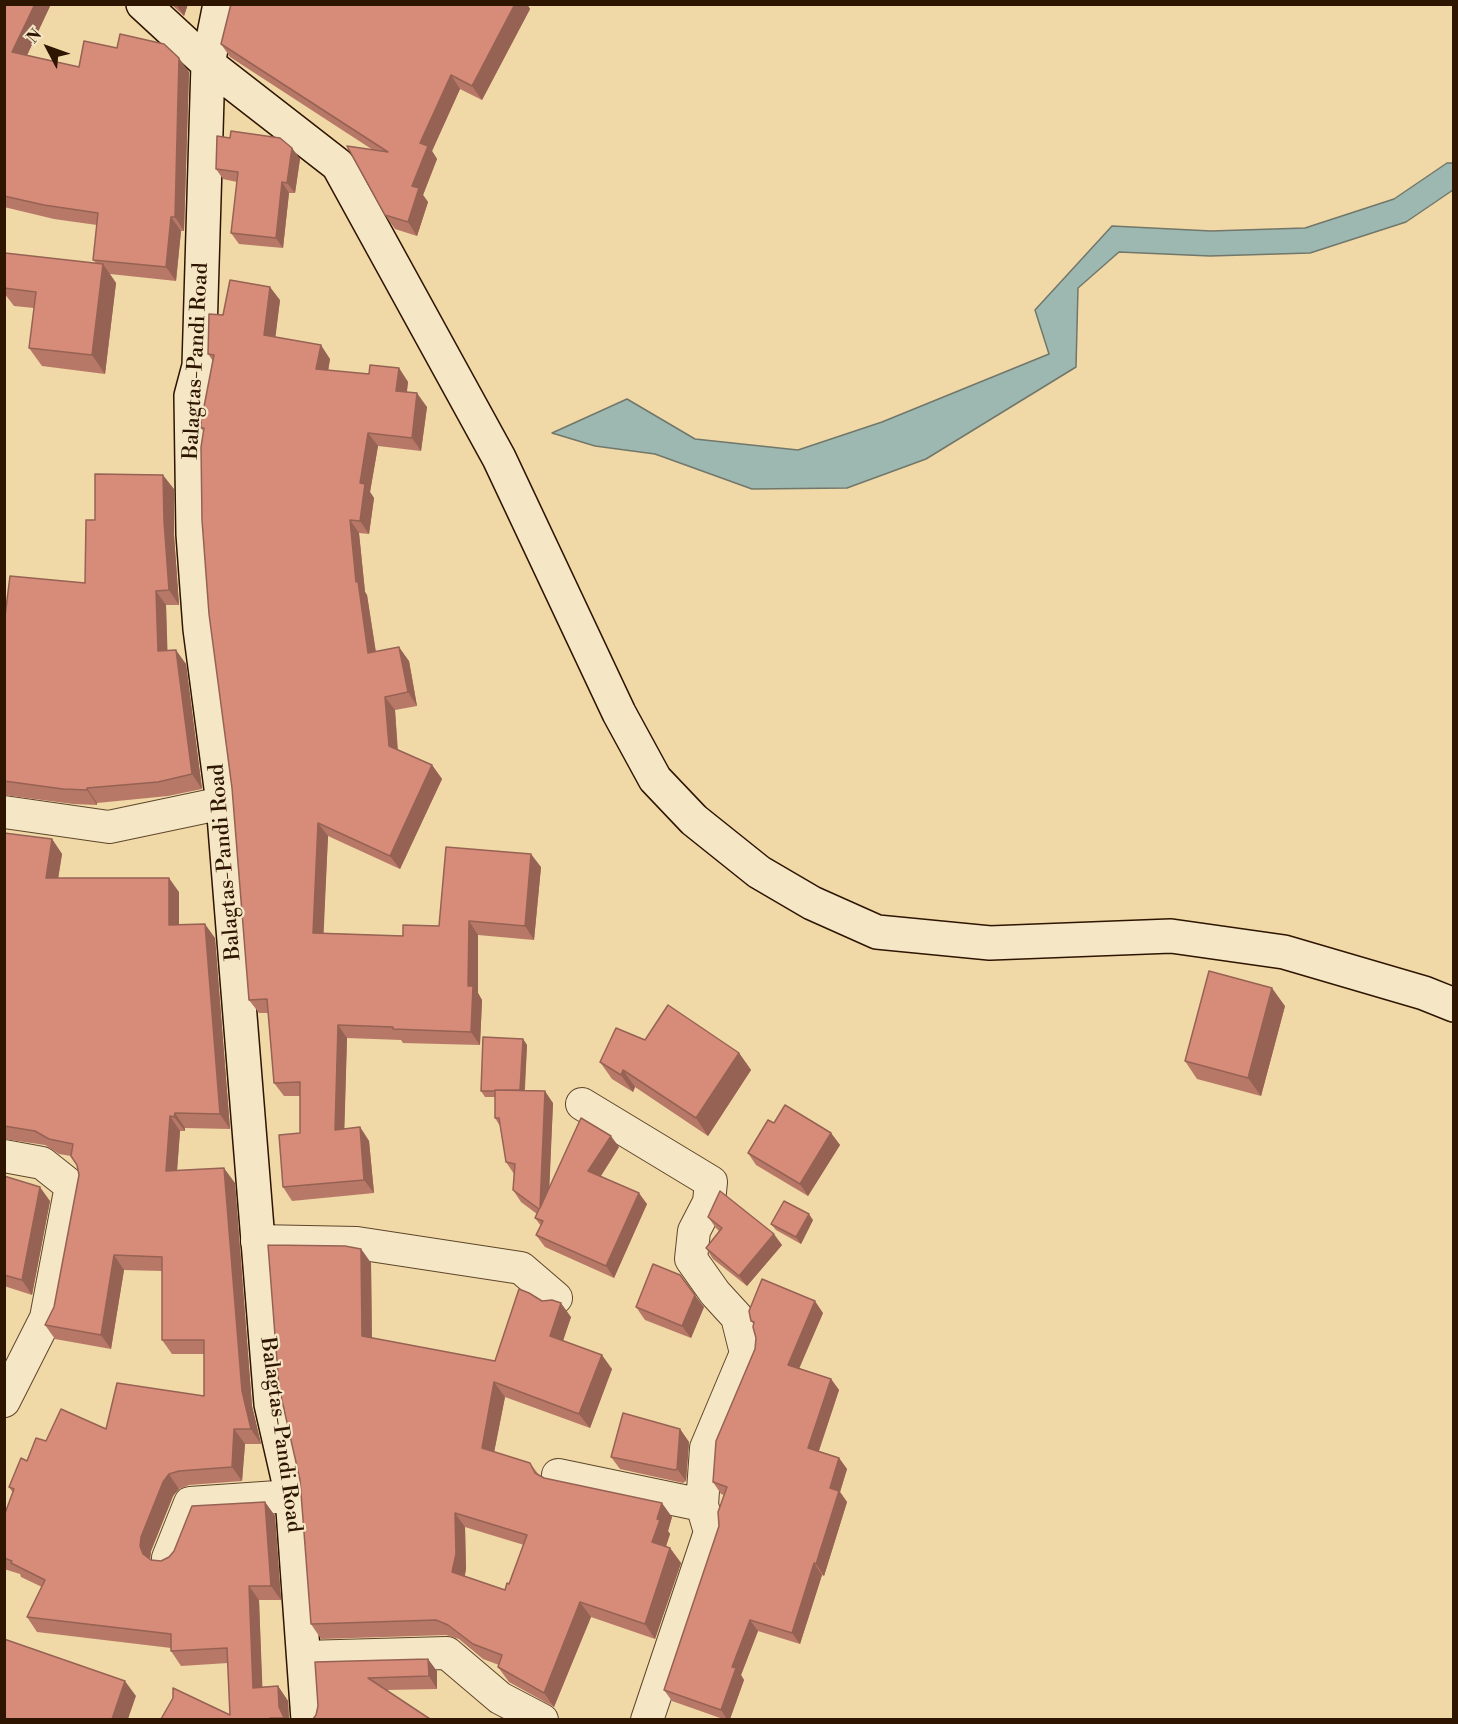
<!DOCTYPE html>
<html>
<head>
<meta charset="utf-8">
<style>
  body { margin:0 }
  #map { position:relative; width:1458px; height:1724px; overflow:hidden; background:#f0d8a7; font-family:"Libre Bodoni",serif }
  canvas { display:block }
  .frame { position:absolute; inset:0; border:6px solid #2e1500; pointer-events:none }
  .north { position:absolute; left:18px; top:18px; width:60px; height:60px; -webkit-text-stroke:4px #f5e6c6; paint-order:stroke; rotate:311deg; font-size:16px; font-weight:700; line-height:24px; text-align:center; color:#2e1500 }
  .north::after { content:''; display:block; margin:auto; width:21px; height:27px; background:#2e1500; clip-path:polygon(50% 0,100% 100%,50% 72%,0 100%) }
</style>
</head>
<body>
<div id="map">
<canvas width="1458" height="1724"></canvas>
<div class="frame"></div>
<div class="north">N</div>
</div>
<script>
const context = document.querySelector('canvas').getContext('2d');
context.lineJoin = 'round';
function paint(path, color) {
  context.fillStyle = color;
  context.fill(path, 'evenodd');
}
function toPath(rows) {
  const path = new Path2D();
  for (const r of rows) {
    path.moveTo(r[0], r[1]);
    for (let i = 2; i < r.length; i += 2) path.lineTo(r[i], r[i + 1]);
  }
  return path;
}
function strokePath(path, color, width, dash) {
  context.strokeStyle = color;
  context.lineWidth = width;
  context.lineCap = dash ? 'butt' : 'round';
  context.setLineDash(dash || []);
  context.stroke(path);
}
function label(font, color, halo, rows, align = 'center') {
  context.font = font + ' "Libre Bodoni",serif';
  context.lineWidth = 4.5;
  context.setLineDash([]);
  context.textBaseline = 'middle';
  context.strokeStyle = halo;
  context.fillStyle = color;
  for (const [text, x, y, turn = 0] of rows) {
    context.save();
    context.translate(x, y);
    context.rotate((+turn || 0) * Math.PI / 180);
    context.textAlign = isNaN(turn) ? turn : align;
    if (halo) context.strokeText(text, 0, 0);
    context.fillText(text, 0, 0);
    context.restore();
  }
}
const water = toPath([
  [1447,163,1453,163,1453,190,1406,222,1310,253,1210,256,1119,252,1078,288,1076,367,926,459,847,488,752,489,655,454,595,446,552,433,627,399,695,439,798,450,882,422,1049,354,1035,310,1112,226,1211,231,1305,228,1394,199,1447,163]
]);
paint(water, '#9db8b0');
strokePath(water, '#71776a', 1.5);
const street = toPath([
  [4,812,109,827,223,803],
  [582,1104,711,1182,709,1202,694,1231,691,1259,715,1293,737,1317,746,1353,706,1448,702,1505,710,1532,647,1720],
  [4,1156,42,1163,71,1186,46,1318,4,1401],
  [257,1241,357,1243,521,1268,556,1298],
  [558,1475,702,1505],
  [168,1558,190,1503,292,1496],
  [304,1657,447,1653,500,1698,542,1720]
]);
const secondary = toPath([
  [143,4,208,64,338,165,499,458,619,713,655,779,694,820,759,872,812,903,877,932,990,943,1171,936,1284,952,1424,993,1454,1005],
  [220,4,208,64,199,366,191,396,193,534,200,629,223,803,271,1404,292,1496,308,1720]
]);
strokePath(street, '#5e462a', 34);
strokePath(secondary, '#2e1500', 36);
strokePath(street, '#f5e6c6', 32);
strokePath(secondary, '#f5e6c6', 33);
paint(toPath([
  [4,4,51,4,27,55,79,67,189,72,184,231,181,231,176,281,110,274,116,283,105,374,42,366,29,348,34,308,14,306,4,293,4,260,96,263,93,260,97,225,54,219,4,207],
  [171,4,188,4,184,16],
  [231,4,527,4,530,9,482,100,460,89,432,151,437,159,423,195,428,202,417,236,395,229,385,215,373,150,230,57,221,44],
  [230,138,292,148,300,159,295,193,289,193,283,248,239,244,231,233,237,182,223,179,216,169],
  [280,300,275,337,330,359,328,371,369,374,399,368,408,382,407,392,427,407,421,451,378,446,370,492,374,498,369,534,359,533,365,592,367,595,376,652,409,661,417,706,395,710,398,750,432,765,442,779,400,869,328,836,323,933,403,936,439,926,541,867,534,940,478,935,478,993,482,1000,480,1045,403,1043,401,1040,347,1038,344,1129,360,1127,369,1141,374,1193,292,1201,283,1187,300,1133,300,1096,284,1096,274,1083,268,1013,259,1013,249,1000,204,432,201,428,213,361,208,354,223,315],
  [174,489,174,535,179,605,166,605,167,650,186,664,202,789,168,796,97,803,97,805,73,804,4,795,4,624,85,583,95,520],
  [4,833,52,839,62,854,58,878,179,892,179,925,215,938,230,1129,185,1128,185,1131,180,1131,177,1170,235,1183,252,1406,261,1444,245,1444,242,1481,189,1485,179,1489,173,1496,151,1551,150,1560,161,1561,169,1557,265,1502,275,1516,281,1600,259,1600,262,1687,278,1686,288,1701,289,1719,161,1719,230,1715,228,1663,181,1666,171,1651,171,1648,37,1632,27,1617,42,1587,21,1577,20,1574,4,1569,4,1516,13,1493,9,1487,27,1461,46,1441,106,1429,204,1396,204,1354,172,1354,162,1340,162,1271,124,1270,111,1349,55,1339,45,1325,54,1307,79,1175,78,1166,71,1156,59,1154,45,1145,4,1139],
  [1285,1006,1261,1096,1197,1079,1185,1061],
  [523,1039,527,1045,525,1090,553,1103,549,1187,619,1147,601,1176,647,1204,614,1278,545,1247,536,1235,541,1226,535,1218,537,1214,521,1202,513,1190,514,1174,506,1162,500,1126,495,1118,495,1097,485,1097,481,1091],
  [645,1040,739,1053,751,1070,708,1136,635,1087,633,1092,612,1079,600,1062],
  [774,1123,831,1133,840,1145,808,1196,756,1165,748,1153],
  [4,1176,50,1201,32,1295,4,1286],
  [708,1217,782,1245,747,1286,713,1259,706,1248,719,1231,716,1228],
  [813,1220,801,1244,776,1230,771,1224],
  [361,1249,371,1263,372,1338,495,1361,542,1301,571,1317,563,1340,612,1369,590,1428,505,1397,494,1452,530,1463,539,1475,544,1478,672,1517,668,1531,670,1534,666,1547,670,1548,681,1563,655,1639,591,1617,554,1707,509,1682,498,1667,499,1665,483,1659,459,1639,446,1635,321,1639,311,1624],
  [465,1527,524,1545,509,1584,505,1590,465,1576,466,1569],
  [636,1307,704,1307,691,1338,645,1320],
  [823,1313,799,1368,831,1379,839,1390,819,1451,839,1458,847,1469,840,1492,847,1502,824,1576,822,1575,800,1644,758,1631,741,1675,744,1680,730,1719,723,1719,672,1701,664,1690,719,1526,724,1495,721,1494,713,1482,755,1349,756,1338,754,1324,751,1321],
  [680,1429,689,1442,686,1481,683,1483,620,1469,611,1457],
  [315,1662,437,1671,437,1689,386,1690,316,1715,318,1706]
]), '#b87867');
paint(toPath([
  [35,4,51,4,22,66,12,52],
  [176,4,188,4,184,16],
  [515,4,527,4,530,9,482,100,472,86],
  [179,58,189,72,184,231,175,217],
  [451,75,460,89,432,151,437,159,423,195,428,202,417,236,408,222,412,186,420,143],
  [292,148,300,159,295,193,287,183],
  [282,182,289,193,283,248,276,238],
  [171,217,181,231,176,281,166,267],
  [103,264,116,283,105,374,92,355],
  [270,287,280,300,274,349,264,335],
  [321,345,330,359,326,383,316,369],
  [399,368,408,382,405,404,396,391],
  [417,393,427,407,421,451,412,438],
  [368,433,378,446,370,492,374,498,369,534,360,521,360,483],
  [163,475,174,489,174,535,179,605,169,590,164,521],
  [350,520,359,533,365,592,367,595,378,667,368,653,356,582],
  [156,591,166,605,168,666,158,651],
  [399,647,409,661,417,706,408,692],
  [176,650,186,664,202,789,192,774],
  [385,697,395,710,398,759,389,746],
  [432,765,442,779,400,869,390,856],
  [87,788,97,803,97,805,87,790],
  [318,823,328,836,323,947,313,933],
  [52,839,62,854,56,892,46,878],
  [531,854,541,867,534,940,525,926],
  [169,878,179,892,179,940,169,925],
  [469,921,478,935,478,993,482,1000,480,1045,471,1032,468,986],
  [205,924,215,938,230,1129,220,1114],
  [1272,988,1285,1006,1261,1096,1248,1078],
  [338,1025,347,1038,344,1143,335,1130],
  [523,1039,527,1045,524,1098,520,1092],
  [739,1053,751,1070,708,1136,696,1118],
  [623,1070,635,1087,633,1092,621,1075],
  [545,1091,553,1103,548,1220,540,1208],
  [175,1113,185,1128,185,1131,174,1117],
  [170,1116,180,1131,176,1185,166,1171],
  [360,1127,369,1141,374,1193,364,1180],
  [831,1133,840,1145,808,1196,800,1184],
  [611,1136,619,1147,597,1182,588,1171],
  [224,1168,235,1183,252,1406,261,1444,251,1429,242,1391],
  [40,1187,50,1201,32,1295,22,1280],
  [639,1193,647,1204,614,1278,606,1266],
  [809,1214,813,1220,801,1244,796,1237],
  [774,1234,782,1245,747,1286,739,1276],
  [361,1249,371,1263,372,1351,362,1336],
  [114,1255,124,1270,111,1349,101,1335],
  [695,1295,704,1307,691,1338,682,1326],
  [815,1301,823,1313,796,1376,788,1365],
  [561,1303,571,1317,560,1350,550,1336],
  [602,1355,612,1369,590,1428,579,1414],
  [831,1379,839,1390,816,1459,808,1448],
  [494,1382,505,1397,492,1463,482,1448],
  [234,1429,245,1444,242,1481,232,1467],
  [680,1429,689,1442,686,1481,677,1469],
  [839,1458,847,1469,840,1492,847,1502,824,1576,816,1564,830,1488],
  [169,1474,179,1489,173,1496,151,1551,150,1560,143,1554,140,1546,141,1537,163,1482],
  [265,1502,275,1516,281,1600,271,1586],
  [662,1503,672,1517,668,1531,670,1534,662,1557,652,1542,657,1519],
  [455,1513,465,1527,466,1569,462,1586,452,1572],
  [670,1548,681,1563,655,1639,645,1624],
  [814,1563,822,1575,800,1644,792,1633],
  [249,1586,259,1600,263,1702,253,1688],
  [580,1602,591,1617,554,1707,544,1693],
  [750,1620,758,1631,741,1675,744,1680,730,1719,727,1719,721,1710,732,1667],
  [428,1659,437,1671,437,1689,429,1676],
  [125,1681,136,1696,128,1719,112,1719],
  [278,1686,288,1701,289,1719,285,1719,279,1707]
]), '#966254');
const building = toPath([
  [4,4,35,4,12,52,79,67,84,41,117,48,120,34,164,44,179,58,175,217,171,217,166,267,93,260,98,213,44,205,4,196,4,4],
  [231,4,515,4,472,86,451,75,420,143,428,146,412,186,419,188,408,222,385,215,347,146,388,152,221,44,231,4],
  [231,131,280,138,292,148,287,183,282,182,276,238,231,233,238,172,216,169,217,136,230,138,231,131],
  [5,253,103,264,92,355,29,348,36,292,4,288,4,260,5,253],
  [230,280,270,287,264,335,321,345,316,369,369,374,370,365,399,368,396,391,417,393,412,438,368,433,360,483,365,484,360,521,350,520,356,582,358,581,368,653,399,647,408,692,385,697,389,746,432,765,390,856,318,823,313,933,403,936,403,925,439,926,446,847,531,854,525,926,469,921,468,986,473,986,471,1032,393,1029,393,1027,338,1025,335,1130,360,1127,364,1180,283,1187,279,1135,300,1133,300,1082,274,1083,267,999,249,1000,232,788,209,614,202,520,201,447,204,428,201,428,201,422,214,355,208,354,209,314,223,315,230,280],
  [95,474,163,475,164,521,169,590,156,591,158,651,176,650,192,774,158,782,87,788,87,790,63,789,4,781,4,624,10,576,85,583,86,520,95,520,95,474],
  [4,833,52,839,46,878,169,878,169,925,205,924,220,1114,175,1113,174,1117,170,1116,166,1171,224,1168,242,1391,251,1429,234,1429,232,1467,179,1471,169,1474,163,1482,141,1537,140,1546,143,1554,151,1560,161,1561,169,1557,174,1551,192,1506,265,1502,271,1586,249,1586,253,1688,278,1686,279,1707,284,1718,270,1718,270,1719,161,1719,173,1698,173,1688,230,1715,227,1648,171,1651,171,1634,27,1617,45,1580,11,1563,12,1561,4,1558,4,1516,14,1489,9,1487,21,1458,27,1461,36,1438,46,1441,61,1409,106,1429,117,1383,204,1396,204,1340,162,1340,162,1257,114,1255,101,1335,45,1325,54,1307,79,1175,77,1165,71,1156,73,1144,49,1139,35,1131,4,1126,4,833],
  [1209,971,1272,988,1248,1078,1185,1061,1209,971],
  [668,1005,739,1053,696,1118,623,1070,621,1075,600,1062,616,1028,645,1040,668,1005],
  [483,1037,523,1039,520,1090,495,1090,495,1091,481,1091,483,1037],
  [495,1090,545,1091,540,1208,581,1118,611,1136,588,1171,639,1193,606,1266,536,1235,543,1221,535,1218,539,1209,513,1190,515,1164,506,1162,499,1118,495,1118,495,1090],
  [785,1105,831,1133,800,1184,748,1153,768,1120,774,1123,785,1105],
  [4,1176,40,1187,22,1280,4,1275,4,1176],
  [720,1191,774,1234,739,1276,706,1248,722,1228,708,1217,720,1191],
  [784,1201,809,1214,796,1237,771,1224,784,1201],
  [268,1245,345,1246,361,1249,362,1336,495,1361,519,1289,529,1293,542,1301,552,1300,561,1303,550,1336,602,1355,579,1414,494,1382,482,1448,530,1463,535,1473,544,1478,662,1503,657,1519,660,1520,652,1542,670,1548,645,1624,580,1602,544,1693,498,1667,502,1655,473,1644,448,1625,436,1620,311,1624,300,1480,279,1387,268,1245],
  [455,1513,527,1535,509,1584,507,1583,505,1590,452,1572,456,1554,455,1513],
  [653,1264,680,1275,695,1295,682,1326,636,1307,653,1264],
  [762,1279,815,1301,788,1365,831,1379,808,1448,839,1458,830,1488,839,1491,816,1564,814,1563,792,1633,750,1620,732,1667,736,1668,721,1710,664,1690,719,1526,718,1512,727,1487,713,1482,716,1441,755,1349,756,1338,753,1327,754,1322,751,1321,749,1311,762,1279],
  [623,1413,680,1429,677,1469,675,1470,611,1457,623,1413],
  [4,1639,125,1681,112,1719,4,1719,4,1639],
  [428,1659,429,1676,368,1678,430,1719,313,1719,316,1715,318,1706,315,1662,428,1659]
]);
paint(building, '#d68c78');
strokePath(building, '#966254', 1.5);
label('21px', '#2e1500', '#f5e6c6', [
  ["Balagtas-Pandi Road",197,361,-87],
  ["Balagtas-Pandi Road",226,862,-95],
  ["Balagtas-Pandi Road",280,1435,82]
]);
</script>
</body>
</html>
